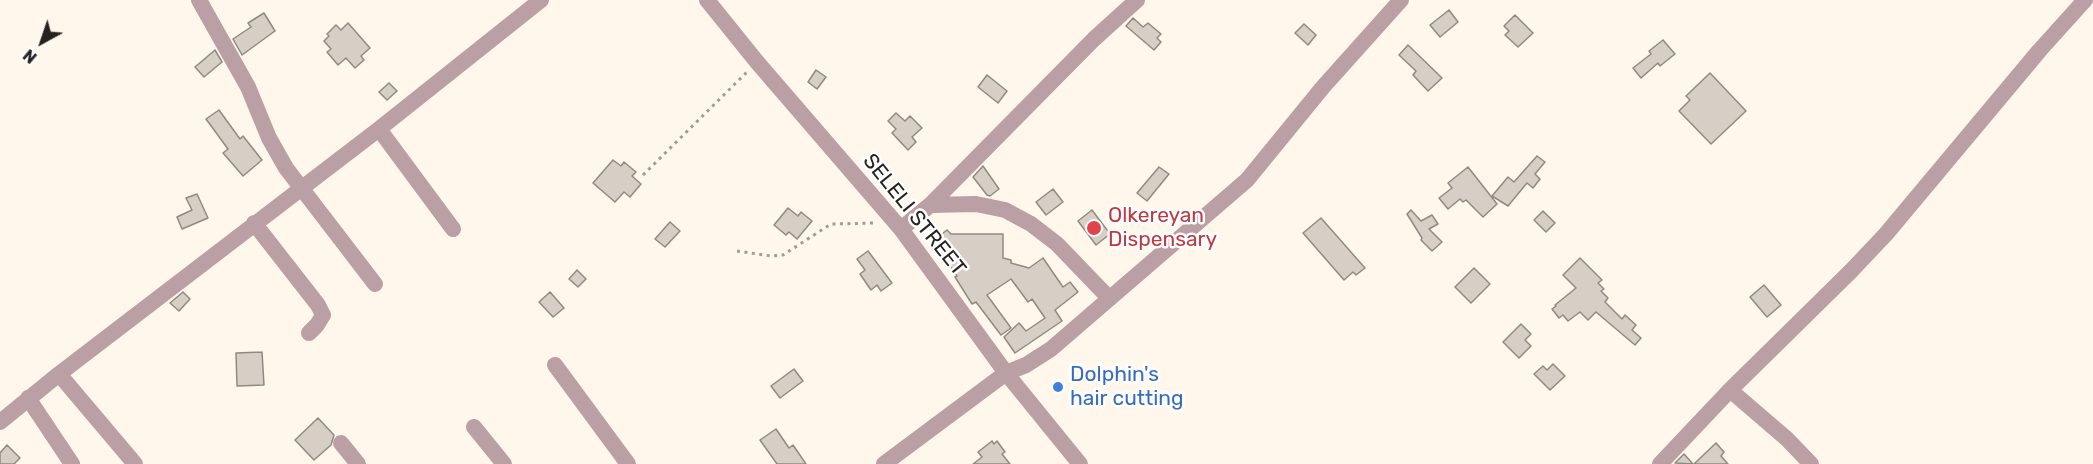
<!DOCTYPE html>
<html>
<head>
<meta charset="utf-8">
<style>
  body { margin:0 }
  #map { position:relative; width:2093px; height:464px; overflow:hidden; background:#fff7ec; font-family:Rubik,sans-serif }
  canvas { display:block }
  .north { position:absolute; left:12px; top:12px; width:60px; height:60px; -webkit-text-stroke:4px #fff; paint-order:stroke; rotate:220deg; font-size:16px; font-weight:700; line-height:24px; text-align:center; color:#25221f }
  .north::after { content:''; display:block; margin:auto; width:21px; height:27px; background:#25221f; clip-path:polygon(50% 0,100% 100%,50% 72%,0 100%) }
</style>
</head>
<body>
<div id="map">
<canvas width="2093" height="464"></canvas>
<div class="north">N</div>
</div>
<script>
const context = document.querySelector('canvas').getContext('2d');
context.lineJoin = 'round';
function paint(path, color) {
  context.fillStyle = color;
  context.fill(path, 'evenodd');
}
function toPath(rows) {
  const path = new Path2D();
  for (const r of rows) {
    path.moveTo(r[0], r[1]);
    for (let i = 2; i < r.length; i += 2) path.lineTo(r[i], r[i + 1]);
  }
  return path;
}
function strokePath(path, color, width, dash) {
  context.strokeStyle = color;
  context.lineWidth = width;
  context.lineCap = dash ? 'butt' : 'round';
  context.setLineDash(dash || []);
  context.stroke(path);
}
function label(font, color, halo, rows, align = 'center') {
  context.font = font + ' Rubik,sans-serif';
  context.lineWidth = 5;
  context.setLineDash([]);
  context.textBaseline = 'middle';
  context.strokeStyle = halo;
  context.fillStyle = color;
  for (const [text, x, y, turn = 0] of rows) {
    context.save();
    context.translate(x, y);
    context.rotate((+turn || 0) * Math.PI / 180);
    context.textAlign = isNaN(turn) ? turn : align;
    if (halo) context.strokeText(text, 0, 0);
    context.fillText(text, 0, 0);
    context.restore();
  }
}
const building = toPath([
  [1449,10,1458,22,1440,37,1430,25,1449,10],
  [264,13,275,31,242,55,233,39,251,27,248,23,264,13],
  [1515,15,1533,33,1518,47,1505,35,1509,31,1504,26,1515,15],
  [1133,18,1143,27,1148,23,1161,34,1157,38,1161,42,1154,50,1126,26,1133,18],
  [348,23,370,48,361,56,364,60,355,68,346,58,338,65,327,52,331,49,324,41,329,36,327,34,336,25,341,30,348,23],
  [1304,24,1316,35,1308,45,1295,33,1304,24],
  [1663,40,1675,54,1660,66,1658,63,1641,78,1633,68,1651,54,1649,51,1663,40],
  [1408,45,1442,78,1428,91,1413,75,1416,71,1399,55,1408,45],
  [215,50,222,62,204,77,195,67,215,50],
  [816,70,826,77,817,89,808,82,816,70],
  [1710,73,1746,111,1711,144,1679,111,1690,100,1686,96,1710,73],
  [987,75,1007,91,998,103,978,87,987,75],
  [389,83,397,91,387,100,379,92,389,83],
  [219,110,240,139,243,136,262,160,243,176,223,153,228,149,206,119,219,110],
  [896,113,905,121,910,116,922,128,912,137,916,142,908,150,892,133,896,129,888,121,896,113],
  [1537,156,1545,162,1535,174,1540,179,1533,188,1527,183,1508,206,1492,196,1508,177,1514,182,1537,156],
  [613,160,621,166,624,162,636,172,632,176,641,184,630,197,624,192,615,202,593,183,613,160],
  [983,166,999,189,990,196,987,195,973,177,983,166],
  [1159,167,1169,174,1147,201,1137,193,1159,167],
  [1468,167,1497,204,1483,217,1466,200,1463,202,1460,199,1448,209,1439,198,1452,188,1448,183,1468,167],
  [1053,189,1063,202,1046,215,1036,202,1053,189],
  [197,194,208,218,182,229,177,217,192,210,186,198,197,194],
  [788,208,798,216,801,212,812,221,797,239,789,232,786,235,774,225,788,208],
  [1092,210,1110,234,1096,245,1078,221,1092,210],
  [1411,210,1421,221,1432,215,1438,224,1429,229,1442,242,1432,251,1421,240,1422,238,1407,214,1411,210],
  [1543,211,1555,223,1546,232,1534,220,1543,211],
  [1321,218,1365,268,1356,275,1353,272,1344,280,1303,233,1321,218],
  [670,222,680,231,665,247,655,239,670,222],
  [947,230,951,234,1003,234,1003,258,1011,260,1011,263,1029,268,1043,258,1063,287,1070,282,1078,292,1055,310,1062,321,1015,353,1004,337,1019,323,1026,331,1045,318,1032,299,1028,302,1011,279,987,295,1011,328,1001,335,976,302,972,304,955,277,957,276,948,262,949,261,933,241,947,230],
  [868,251,892,283,881,291,877,285,871,290,860,274,865,270,857,259,868,251],
  [1580,258,1602,280,1598,283,1604,289,1601,291,1608,298,1605,302,1622,319,1625,315,1636,325,1632,330,1641,338,1635,345,1596,312,1588,320,1580,312,1568,321,1563,315,1559,318,1552,309,1556,306,1555,305,1576,288,1563,275,1580,258],
  [1474,268,1490,284,1471,303,1455,287,1474,268],
  [577,270,586,279,578,287,569,279,577,270],
  [1764,285,1781,305,1767,317,1750,297,1764,285],
  [183,292,190,299,179,311,170,303,183,292],
  [550,292,564,308,553,317,539,302,550,292],
  [1521,324,1531,334,1525,340,1531,346,1519,358,1503,342,1521,324],
  [262,352,264,385,237,386,236,353,262,352],
  [1553,364,1565,376,1550,390,1534,374,1543,366,1547,370,1553,364],
  [794,369,803,381,780,398,771,386,794,369],
  [318,418,334,435,331,445,314,460,295,440,318,418],
  [776,429,789,448,793,445,806,464,777,464,760,440,776,429],
  [992,441,994,444,997,441,1005,452,1002,454,1010,464,973,464,982,457,978,452,992,441],
  [1716,443,1724,452,1721,456,1728,464,1694,464,1716,443],
  [7,445,20,458,14,464,0,464,0,453,7,445],
  [1684,454,1693,464,1675,463,1684,454]
]);
paint(building, '#d7cfc5');
strokePath(building, '#918a80', 1.5);
strokePath(toPath([
  [643,175,747,72],
  [737,251,771,256,783,255,831,224,875,223]
]), '#a29c95', 3, [3, 4.5]);
strokePath(toPath([
  [199,0,248,87,269,138,286,168,375,284],
  [707,0,757,62,901,229,1006,373,1080,464],
  [379,129,453,229],
  [930,205,976,204,1005,210,1031,224,1057,244,1109,298],
  [254,223,318,305,323,315,317,325,309,333],
  [901,229,930,205,1094,39,1137,0],
  [555,365,628,464],
  [59,374,135,464],
  [1730,390,1787,439,1811,464],
  [28,398,72,464],
  [0,422,59,374,379,129,541,0],
  [474,427,504,464],
  [341,443,358,464],
  [884,464,1006,373,1026,365,1051,349,1247,180,1323,87,1401,0],
  [1660,464,1730,390,1851,271,1886,234,2039,51,2085,0]
]), '#ba9fa4', 16);
for (const [x, y, r, color] of [
  [1094,228,8,"#e0444e"],
  [1058,387,6,"#3f7fe0"]
]) {
  const dot = new Path2D();
  dot.arc(x, y, r, 0, 2 * Math.PI);
  context.fillStyle = color;
  context.fill(dot);
  strokePath(dot, '#fff', 2);
}
label('21px', '#25221f', '#fff', [
  ["SELELI STREET",914,215,51]
]);
label('21px', '#be3a42', '#fff', [
  ["Olkereyan",1108,216],
  ["Dispensary",1108,240]
], 'left');
label('21px', '#366cbe', '#fff', [
  ["Dolphin's",1070,375],
  ["hair cutting",1070,399]
], 'left');
</script>
</body>
</html>
